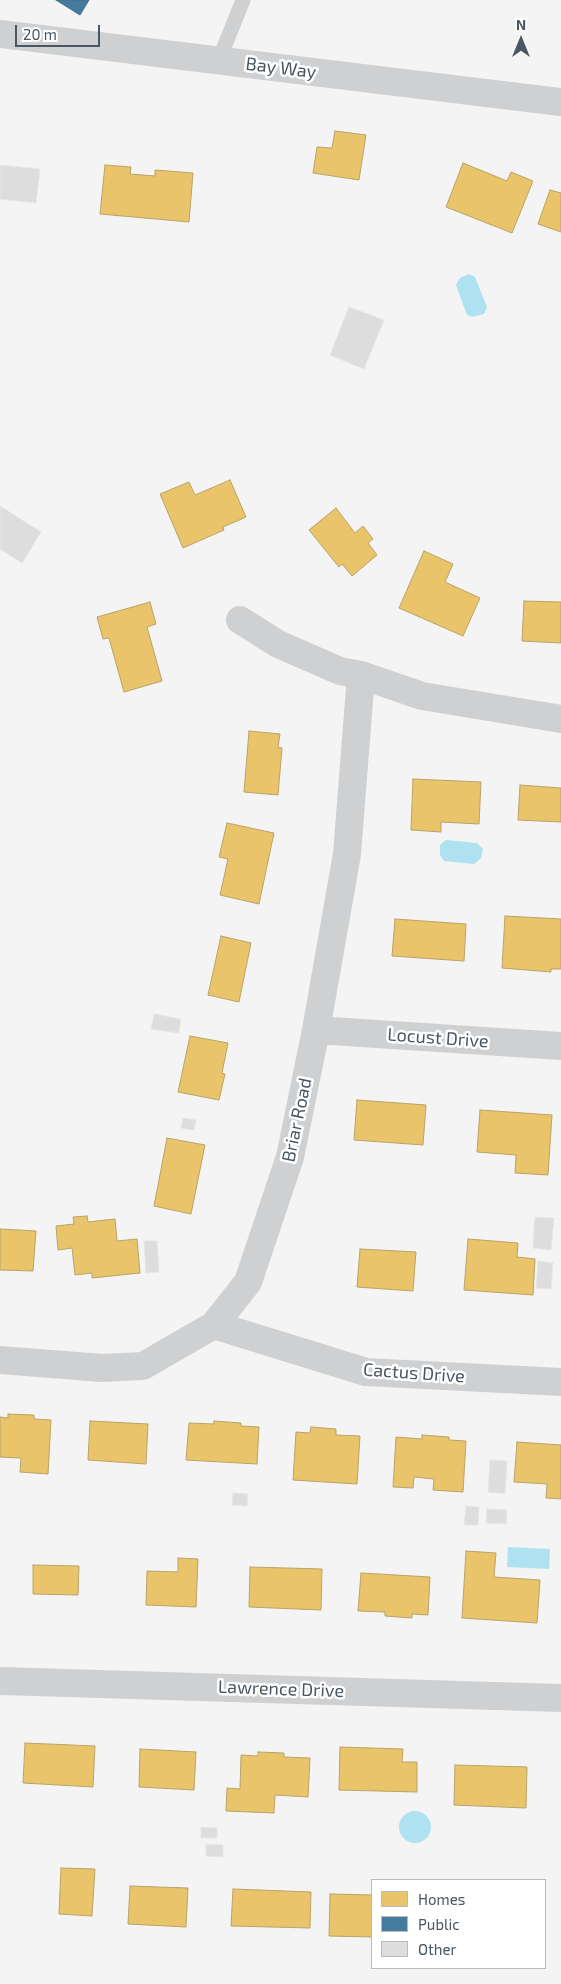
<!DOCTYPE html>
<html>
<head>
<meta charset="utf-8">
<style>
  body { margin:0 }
  #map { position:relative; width:561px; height:1984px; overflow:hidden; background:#f4f4f4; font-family:"Exo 2",sans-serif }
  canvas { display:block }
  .legend { position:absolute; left:371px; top:1879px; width:175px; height:90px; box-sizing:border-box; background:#fff; border:1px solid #b7bbc0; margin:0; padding:6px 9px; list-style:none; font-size:15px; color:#4a5661 }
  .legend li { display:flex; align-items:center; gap:10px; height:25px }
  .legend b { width:25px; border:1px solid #b7bbc0 }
  .north { position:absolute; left:496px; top:15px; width:50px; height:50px; -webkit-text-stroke:4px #fff; paint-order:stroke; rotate:0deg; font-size:14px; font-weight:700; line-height:20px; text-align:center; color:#4a5661 }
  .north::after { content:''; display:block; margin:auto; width:18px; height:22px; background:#4a5661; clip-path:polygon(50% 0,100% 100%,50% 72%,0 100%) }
  .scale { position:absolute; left:15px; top:25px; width:85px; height:22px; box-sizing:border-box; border:2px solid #4a5661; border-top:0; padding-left:6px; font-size:15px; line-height:18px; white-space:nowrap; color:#4a5661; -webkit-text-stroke:4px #fff; paint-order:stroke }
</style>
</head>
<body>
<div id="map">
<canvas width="561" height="1984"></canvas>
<ul class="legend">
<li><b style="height:14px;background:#e9c46a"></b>Homes</li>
<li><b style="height:14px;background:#457b9d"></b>Public</li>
<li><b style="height:14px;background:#ddddde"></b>Other</li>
</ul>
<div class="north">N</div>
<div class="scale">20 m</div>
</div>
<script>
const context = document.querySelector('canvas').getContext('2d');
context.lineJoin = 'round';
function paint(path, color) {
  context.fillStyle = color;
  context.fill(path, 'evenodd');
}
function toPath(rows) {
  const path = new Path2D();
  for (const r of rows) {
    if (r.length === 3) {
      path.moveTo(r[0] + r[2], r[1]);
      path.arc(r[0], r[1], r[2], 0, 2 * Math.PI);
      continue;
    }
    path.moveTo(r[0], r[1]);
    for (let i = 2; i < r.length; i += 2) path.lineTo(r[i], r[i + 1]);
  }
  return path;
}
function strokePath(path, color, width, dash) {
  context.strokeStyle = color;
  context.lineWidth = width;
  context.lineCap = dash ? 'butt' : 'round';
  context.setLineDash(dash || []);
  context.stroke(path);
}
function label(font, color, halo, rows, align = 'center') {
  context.font = font + ' "Exo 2",sans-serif';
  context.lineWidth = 5;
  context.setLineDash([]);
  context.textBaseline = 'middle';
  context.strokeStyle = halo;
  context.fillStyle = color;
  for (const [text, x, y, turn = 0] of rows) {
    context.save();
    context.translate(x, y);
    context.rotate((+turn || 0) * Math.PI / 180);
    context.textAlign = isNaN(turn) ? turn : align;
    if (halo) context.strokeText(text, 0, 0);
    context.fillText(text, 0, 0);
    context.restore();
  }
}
paint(toPath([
  [469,274,475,277,487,307,484,314,472,317,467,315,456,285,460,278],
  [446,840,477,843,483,849,481,858,474,864,444,861,440,855,440,845],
  [508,1547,550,1549,549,1569,507,1567],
  [415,1827,16]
]), '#aee2f0');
const homes = toPath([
  [335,131,366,135,359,180,313,173,317,147,332,148,335,131],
  [463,163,507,181,511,172,533,181,512,233,446,207,463,163],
  [105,165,131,167,130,174,155,176,155,170,193,173,189,222,100,214,105,165],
  [550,190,561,193,561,232,538,224,550,190],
  [230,480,246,517,223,527,224,530,183,548,160,494,189,482,195,495,230,480],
  [336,508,355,533,363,526,373,539,368,543,377,555,352,576,342,564,339,567,309,530,336,508],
  [424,551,453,564,445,582,480,598,463,636,399,608,424,551],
  [524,601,561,602,561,643,522,641,524,601],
  [150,602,156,624,147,627,162,681,124,692,109,638,103,639,97,617,150,602],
  [249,731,280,734,278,747,282,748,278,795,244,792,249,731],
  [413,779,481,782,479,824,441,822,441,832,411,830,413,779],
  [520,785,561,788,561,822,518,820,520,785],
  [227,823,274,833,259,904,220,895,228,859,219,857,227,823],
  [505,916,561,919,561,969,551,969,551,972,502,968,505,916],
  [395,919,466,924,464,961,392,956,395,919],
  [221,936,251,943,239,1002,208,995,221,936],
  [190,1036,228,1043,222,1073,225,1074,219,1100,178,1092,190,1036],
  [357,1100,426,1105,423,1145,354,1140,357,1100],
  [480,1110,552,1115,548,1175,515,1173,516,1155,477,1152,480,1110],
  [167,1138,205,1145,191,1214,154,1206,167,1138],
  [87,1216,88,1222,115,1219,117,1241,137,1239,140,1273,92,1278,92,1273,75,1275,72,1248,58,1250,56,1226,74,1224,73,1217,87,1216],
  [0,1229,36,1231,33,1271,0,1270,0,1229],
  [468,1239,518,1243,517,1257,535,1259,533,1295,464,1290,468,1239],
  [360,1249,416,1252,413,1291,357,1287,360,1249],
  [8,1414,34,1415,34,1419,51,1420,48,1474,20,1472,21,1458,0,1457,0,1417,8,1418,8,1414],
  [90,1421,148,1424,146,1464,88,1460,90,1421],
  [214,1421,241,1423,241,1426,259,1427,257,1464,186,1460,189,1423,214,1424,214,1421],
  [311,1427,336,1429,336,1435,360,1436,357,1484,293,1480,296,1432,310,1433,311,1427],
  [422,1435,449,1437,449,1440,466,1441,463,1492,433,1490,434,1479,414,1477,413,1488,393,1487,396,1437,422,1439,422,1435],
  [517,1442,561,1445,561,1499,546,1498,547,1484,514,1482,517,1442],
  [466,1551,496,1553,494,1577,540,1580,537,1623,462,1618,466,1551],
  [178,1558,198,1559,196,1607,146,1605,147,1571,178,1572,178,1558],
  [33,1565,79,1566,78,1595,33,1594,33,1565],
  [250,1567,322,1569,321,1610,249,1607,250,1567],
  [361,1573,430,1577,428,1615,412,1614,412,1618,385,1616,385,1612,358,1611,361,1573],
  [25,1743,95,1746,93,1787,23,1783,25,1743],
  [340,1747,403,1749,402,1762,417,1762,417,1792,339,1790,340,1747],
  [140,1749,196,1752,194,1790,139,1787,140,1749],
  [258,1752,284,1753,284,1757,310,1758,308,1797,275,1795,274,1813,226,1811,227,1788,240,1789,241,1755,258,1756,258,1752],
  [455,1765,527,1767,526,1808,454,1805,455,1765],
  [61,1868,95,1869,92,1916,59,1914,61,1868],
  [130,1886,188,1888,186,1927,128,1924,130,1886],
  [233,1889,311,1892,310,1928,231,1926,233,1889],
  [330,1894,372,1895,372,1937,329,1936,330,1894]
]);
paint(homes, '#e9c46a');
strokePath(homes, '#b9a367', 1);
const public = toPath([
  [56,0,89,0,80,15,56,0]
]);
paint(public, '#457b9d');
strokePath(public, '#46708b', 1);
const building = toPath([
  [0,165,40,169,36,203,0,199,0,165],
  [349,307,384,320,364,369,330,355,349,307],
  [0,506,41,532,22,563,0,549,0,506],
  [154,1014,181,1019,179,1033,151,1029,154,1014],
  [183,1118,196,1120,194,1130,181,1128,183,1118],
  [535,1217,554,1218,551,1250,533,1248,535,1217],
  [144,1241,157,1241,159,1272,146,1273,144,1241],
  [538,1261,553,1263,551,1289,536,1288,538,1261],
  [490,1460,507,1461,505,1494,488,1492,490,1460],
  [233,1493,248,1494,247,1506,232,1505,233,1493],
  [466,1506,479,1507,478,1525,464,1525,466,1506],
  [487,1509,507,1510,506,1524,486,1523,487,1509],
  [201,1827,217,1828,217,1838,201,1838,201,1827],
  [206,1844,223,1845,223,1857,206,1856,206,1844]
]);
paint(building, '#ddddde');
strokePath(building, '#e5e6e7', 1);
strokePath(toPath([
  [219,60,243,0]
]), '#ced0d2', 15);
strokePath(toPath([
  [0,34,561,102],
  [240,620,278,644,340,671,361,675,422,696,561,719],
  [316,1030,561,1046],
  [214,1325,366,1372,561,1382],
  [0,1360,102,1368,143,1366,214,1325,248,1282,290,1157,316,1030,347,854,361,675],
  [0,1681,561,1698]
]), '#ced0d2', 28);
label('18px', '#4a5661', '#fff', [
  ["Bay Way",281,68,7],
  ["Locust Drive",438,1038,4],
  ["Briar Road",297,1120,-78],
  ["Cactus Drive",414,1373,4],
  ["Lawrence Drive",281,1689,2]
]);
</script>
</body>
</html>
